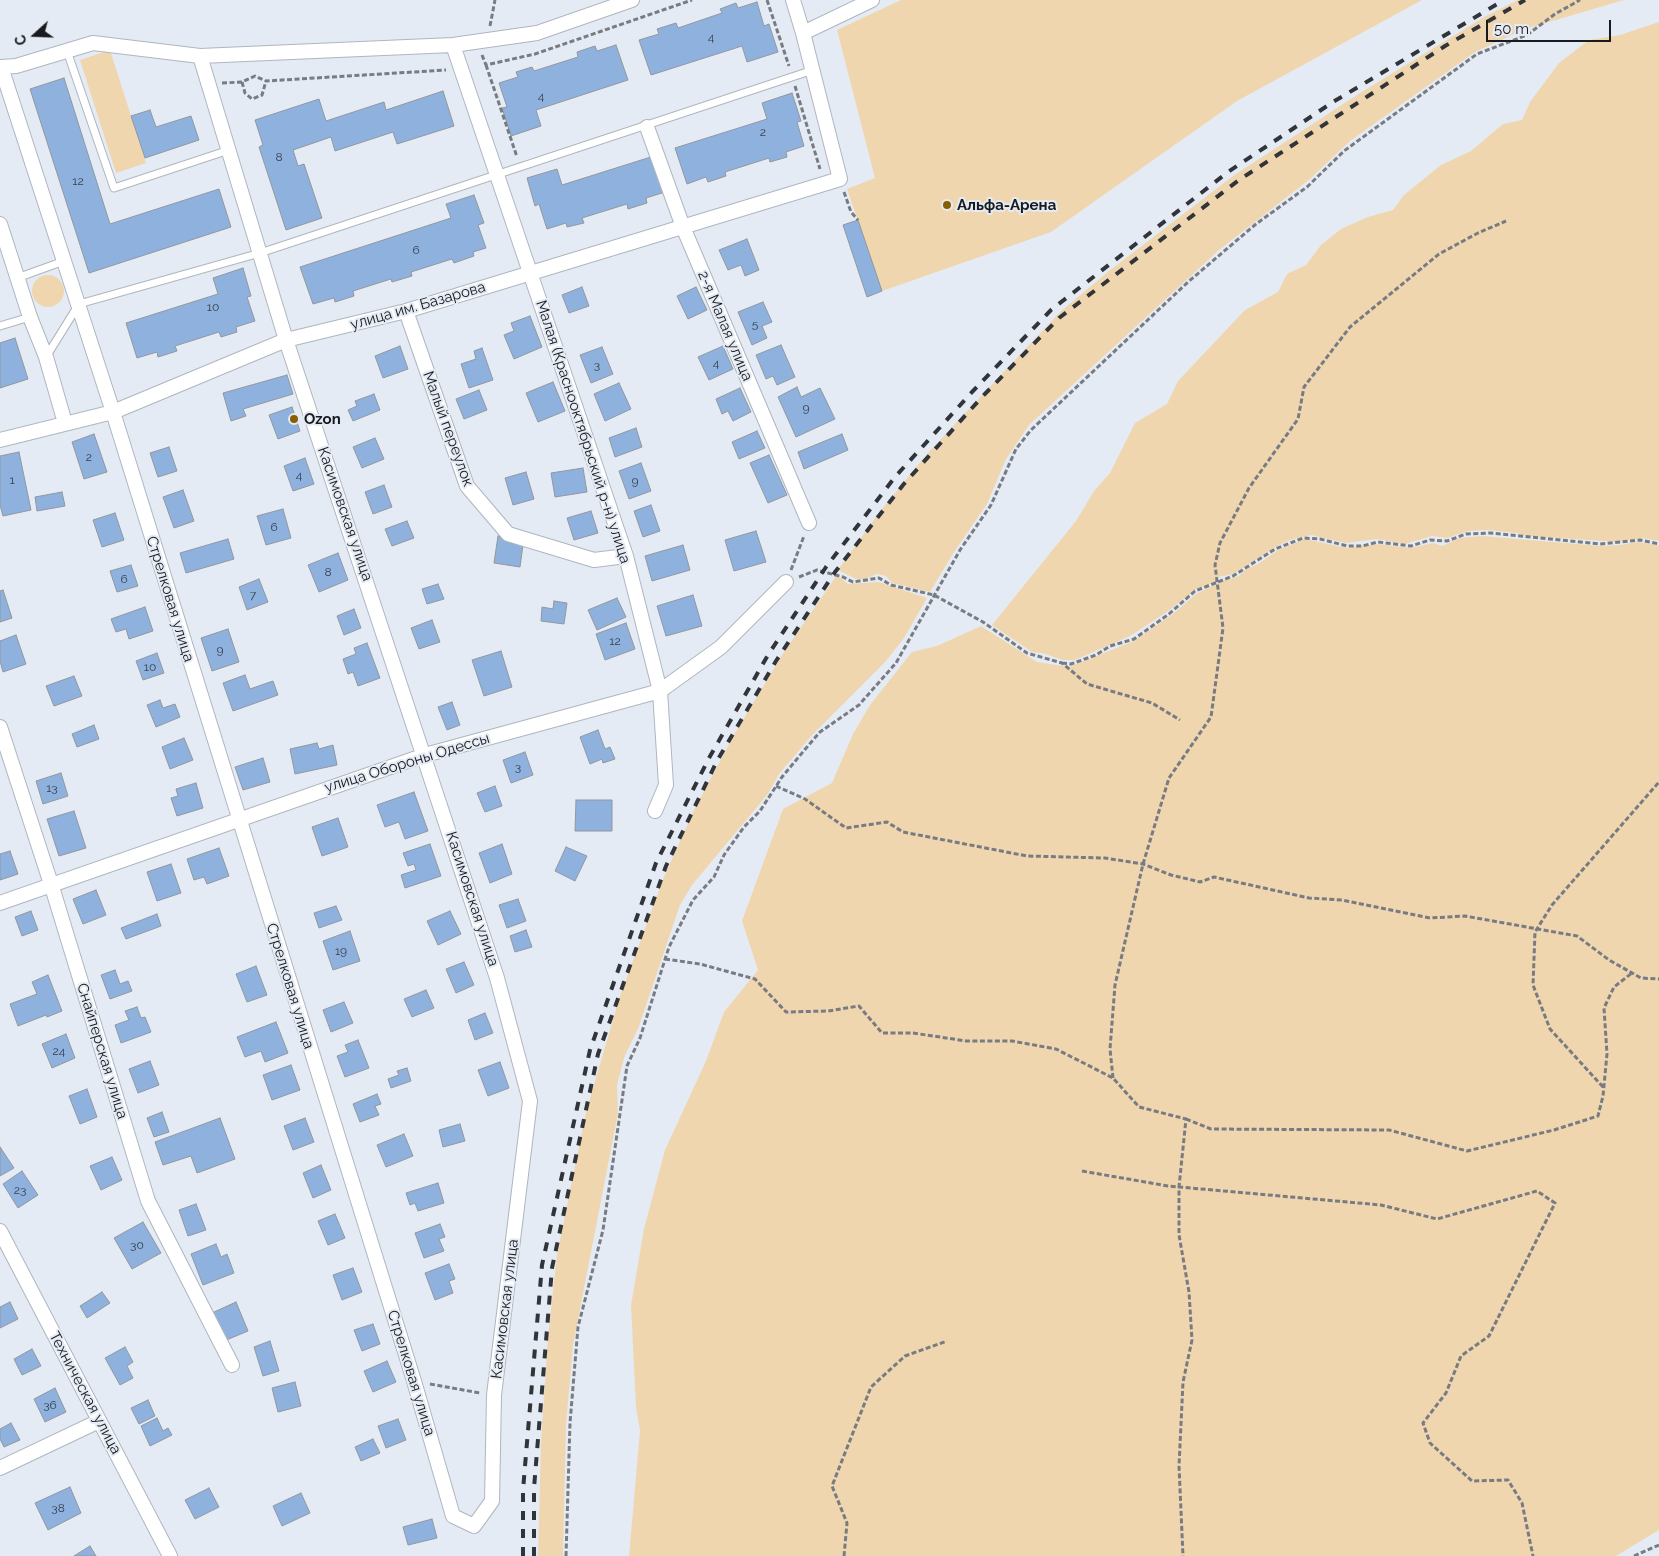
<!DOCTYPE html>
<html>
<head>
<meta charset="utf-8">
<style>
  body { margin:0 }
  #map { position:relative; width:1659px; height:1556px; overflow:hidden; background:#e5ebf4; font-family:Raleway,sans-serif }
  canvas { display:block }
  .north { position:absolute; left:10px; top:10px; width:50px; height:50px; -webkit-text-stroke:4px #e5ebf4; paint-order:stroke; rotate:250deg; font-size:14px; font-weight:700; line-height:20px; text-align:center; color:#181a1d }
  .north::after { content:''; display:block; margin:auto; width:18px; height:22px; background:#181a1d; clip-path:polygon(50% 0,100% 100%,50% 72%,0 100%) }
  .scale { position:absolute; left:1486px; top:20px; width:125px; height:22px; box-sizing:border-box; border:2px solid #181a1d; border-top:0; padding-left:6px; font-size:15px; line-height:18px; white-space:nowrap; color:#181a1d; -webkit-text-stroke:4px #e5ebf4; paint-order:stroke }
</style>
</head>
<body>
<div id="map">
<canvas width="1659" height="1556"></canvas>
<div class="north">С</div>
<div class="scale">50 m</div>
</div>
<script>
const context = document.querySelector('canvas').getContext('2d');
context.lineJoin = 'round';
function paint(path, color) {
  context.fillStyle = color;
  context.fill(path, 'evenodd');
}
function toPath(rows) {
  const path = new Path2D();
  for (const r of rows) {
    if (r.length === 3) {
      path.moveTo(r[0] + r[2], r[1]);
      path.arc(r[0], r[1], r[2], 0, 2 * Math.PI);
      continue;
    }
    path.moveTo(r[0], r[1]);
    for (let i = 2; i < r.length; i += 2) path.lineTo(r[i], r[i + 1]);
  }
  return path;
}
function strokePath(path, color, width, dash) {
  context.strokeStyle = color;
  context.lineWidth = width;
  context.lineCap = dash ? 'butt' : 'round';
  context.setLineDash(dash || []);
  context.stroke(path);
}
function label(font, color, halo, rows, align = 'center') {
  context.font = font + ' Raleway,sans-serif';
  context.lineWidth = 4;
  context.setLineDash([]);
  context.textBaseline = 'middle';
  context.strokeStyle = halo;
  context.fillStyle = color;
  for (const [text, x, y, turn = 0] of rows) {
    context.save();
    context.translate(x, y);
    context.rotate((+turn || 0) * Math.PI / 180);
    context.textAlign = isNaN(turn) ? turn : align;
    if (halo) context.strokeText(text, 0, 0);
    context.fillText(text, 0, 0);
    context.restore();
  }
}
paint(toPath([
  [901,0,1422,0,1237,101,1051,232,882,291,847,189,875,178,837,30],
  [1518,0,1624,0,1525,29,1475,52,1350,141,1310,179,1219,250,1029,425,1006,459,987,504,954,552,930,592,892,583,886,576,877,574,865,579,856,579,838,570,878,514,926,455,1060,312,1109,271,1233,176,1360,93,1486,16],
  [1659,22,1659,541,1642,538,1616,542,1604,541,1528,536,1517,533,1487,530,1468,531,1447,538,1432,536,1405,544,1377,539,1346,543,1311,535,1290,540,1275,547,1233,574,1219,577,1213,583,1196,589,1167,612,1130,636,1075,660,1063,660,1042,653,1032,652,992,625,1076,521,1094,491,1110,473,1135,423,1167,404,1178,381,1245,310,1278,292,1287,274,1306,265,1321,245,1341,229,1368,217,1393,210,1404,195,1441,165,1471,151,1503,124,1522,120,1530,102,1559,63,1589,40,1620,35],
  [110,50,146,163,116,173,80,60],
  [48,291,16],
  [1482,536,1600,546,1620,545,1637,542,1659,545,1659,1530,1616,1556,629,1556,640,1431,636,1407,631,1305,644,1229,665,1150,706,1061,724,1012,758,970,742,921,783,809,832,783,853,734,870,705,912,652,937,646,981,626,1037,662,1069,667,1134,641,1173,614,1196,594,1222,581,1239,576,1246,569,1258,564,1278,550,1305,539,1347,548,1379,544,1411,548,1433,543,1442,546,1460,538],
  [837,575,848,584,878,582,927,598,904,638,886,661,813,734,779,774,767,795,692,885,680,905,638,1029,625,1055,617,1085,618,1113,573,1345,566,1425,563,1556,538,1556,541,1442,548,1337,557,1255,586,1112,620,996,664,877,695,808,735,733,784,652]
]), '#f0d6ae');
const building = toPath([
  [757,2,764,26,769,24,778,52,747,62,742,46,651,75,639,40,659,34,657,29,676,23,678,28,722,13,720,9,736,3,738,8,757,2],
  [616,45,628,80,536,110,541,126,511,136,502,108,507,107,499,83,518,77,516,72,532,67,534,71,578,57,577,52,595,46,597,51,616,45],
  [64,78,110,224,219,189,231,227,89,273,30,89,64,78],
  [443,91,454,126,397,144,393,132,335,151,331,137,293,150,298,166,304,164,322,218,286,230,259,147,263,145,255,120,319,99,326,121,384,102,386,110,443,91],
  [792,93,801,121,797,122,804,146,786,152,787,157,770,162,769,158,725,172,726,176,708,182,706,177,687,184,675,148,767,119,762,103,792,93],
  [150,110,156,127,191,116,199,140,145,158,131,116,150,110],
  [654,156,665,192,646,198,647,203,628,209,627,204,582,218,584,223,567,227,566,223,547,229,539,204,535,206,527,178,557,169,562,185,654,156],
  [474,195,484,223,478,225,486,248,473,252,474,256,454,263,452,259,411,272,412,276,392,282,391,279,353,291,354,296,335,302,334,298,313,304,300,267,451,218,446,204,474,195],
  [858,220,882,291,867,297,843,225,858,220],
  [747,239,759,270,745,276,741,265,728,270,719,250,747,239],
  [243,268,251,296,247,297,255,321,236,327,237,332,221,337,219,332,175,346,177,351,158,357,157,352,137,358,126,323,218,294,213,278,243,268],
  [582,287,589,306,569,313,562,295,582,287],
  [696,287,707,310,688,319,677,296,696,287],
  [763,302,772,322,762,326,767,338,752,345,738,312,763,302],
  [530,316,542,347,514,359,504,335,514,331,511,323,530,316],
  [15,338,28,379,0,388,0,343,15,338],
  [781,345,795,377,777,385,773,376,766,379,756,355,781,345],
  [400,346,408,369,383,378,375,356,400,346],
  [723,346,733,369,709,380,698,357,723,346],
  [602,347,613,374,591,383,580,355,602,347],
  [482,348,493,380,469,388,461,364,476,359,474,351,482,348],
  [287,375,293,394,243,409,246,416,231,421,223,393,287,375],
  [553,382,565,411,538,422,526,393,553,382],
  [619,383,631,409,605,421,594,394,619,383],
  [797,387,801,397,820,388,835,419,796,437,778,397,797,387],
  [740,388,751,412,733,421,728,411,722,414,716,399,740,388],
  [479,390,487,410,464,419,456,399,479,390],
  [374,394,380,410,353,421,348,410,357,406,355,401,374,394],
  [292,407,300,431,278,439,269,415,292,407],
  [636,428,642,447,615,457,609,438,636,428],
  [757,431,765,448,739,459,732,442,757,431],
  [94,434,107,472,84,479,72,442,94,434],
  [842,434,848,450,804,469,798,452,842,434],
  [375,438,384,459,362,468,353,447,375,438],
  [169,447,177,471,158,477,150,453,169,447],
  [19,452,31,510,3,516,0,505,0,456,19,452],
  [769,455,787,495,768,503,750,463,769,455],
  [305,458,314,484,293,491,284,466,305,458],
  [641,463,651,491,629,499,619,471,641,463],
  [583,468,587,492,555,497,551,473,583,468],
  [526,472,534,499,513,505,505,478,526,472],
  [384,485,392,507,373,514,365,492,384,485],
  [183,490,194,521,174,528,163,497,183,490],
  [62,492,65,506,37,511,35,497,62,492],
  [651,505,660,531,643,537,634,511,651,505],
  [283,509,291,538,266,545,257,516,283,509],
  [591,511,598,533,574,540,567,518,591,511],
  [115,513,124,540,102,547,93,520,115,513],
  [407,521,414,538,392,546,385,529,407,521],
  [756,531,766,562,734,571,725,540,756,531],
  [498,536,512,538,511,543,523,545,520,567,494,563,498,536],
  [228,539,234,559,186,573,180,553,228,539],
  [683,545,690,570,652,581,645,556,683,545],
  [338,553,348,580,319,592,308,565,338,553],
  [131,565,138,586,117,592,110,571,131,565],
  [259,579,268,602,247,610,239,587,259,579],
  [438,584,444,599,427,604,422,589,438,584],
  [3,590,12,618,0,622,0,591,3,590],
  [693,595,702,626,666,636,657,606,693,595],
  [617,598,626,617,597,630,588,610,617,598],
  [554,601,567,603,564,624,541,621,542,607,553,609,554,601],
  [145,607,153,631,129,639,126,629,116,632,111,619,145,607],
  [354,609,361,628,344,635,337,616,354,609],
  [432,620,440,642,419,649,411,628,432,620],
  [626,623,635,649,605,660,596,634,626,623],
  [228,629,239,662,212,671,201,638,228,629],
  [16,635,26,664,3,672,0,661,0,641,16,635],
  [367,643,380,678,358,686,353,672,348,674,343,659,356,654,354,648,367,643],
  [501,651,512,687,484,696,472,660,501,651],
  [157,653,164,673,143,680,136,661,157,653],
  [245,675,250,689,273,681,278,695,233,711,223,683,245,675],
  [74,676,82,696,54,706,46,686,74,676],
  [160,700,163,708,175,704,180,717,156,727,147,705,160,700],
  [452,702,460,725,447,730,438,707,452,702],
  [94,725,99,739,77,747,72,734,94,725],
  [598,730,605,749,610,747,615,759,603,763,602,759,590,764,580,737,598,730],
  [184,738,193,760,170,769,162,747,184,738],
  [317,743,319,749,333,745,337,765,295,774,290,749,317,743],
  [525,752,533,775,511,783,503,760,525,752],
  [263,758,270,782,243,790,235,767,263,758],
  [61,773,68,796,43,804,36,781,61,773],
  [196,783,203,808,177,816,171,798,178,796,176,789,196,783],
  [495,786,502,806,485,812,477,793,495,786],
  [414,792,428,831,405,839,399,822,385,827,377,805,414,792],
  [576,800,612,800,612,831,575,831,576,800],
  [74,811,86,848,59,856,47,819,74,811],
  [338,818,348,847,322,856,312,827,338,818],
  [430,844,441,876,405,888,401,875,416,870,414,864,408,866,403,853,430,844],
  [502,844,512,874,490,883,479,853,502,844],
  [566,847,587,856,575,881,555,871,566,847],
  [219,848,229,876,207,884,204,877,194,880,187,859,219,848],
  [10,851,18,874,0,880,0,854,10,851],
  [171,864,181,893,157,901,147,872,171,864],
  [96,890,106,915,83,924,73,899,96,890],
  [518,899,526,921,507,928,499,905,518,899],
  [336,906,342,920,319,928,314,913,336,906],
  [31,911,38,930,22,936,15,917,31,911],
  [450,911,461,934,438,945,427,921,450,911],
  [157,914,161,926,126,939,121,928,157,914],
  [526,930,532,947,515,952,510,936,526,930],
  [350,931,360,961,333,970,323,941,350,931],
  [464,962,474,985,456,993,446,969,464,962],
  [256,966,267,995,247,1002,236,974,256,966],
  [115,970,120,984,128,981,132,991,110,999,101,975,115,970],
  [48,975,62,1011,47,1017,46,1015,18,1026,10,1004,37,994,32,982,48,975],
  [426,990,434,1008,412,1017,404,999,426,990],
  [344,1002,353,1023,331,1032,323,1010,344,1002],
  [137,1007,141,1018,145,1017,151,1032,121,1043,115,1025,129,1020,125,1011,137,1007],
  [485,1013,493,1033,475,1040,468,1020,485,1013],
  [276,1022,288,1053,265,1062,261,1051,245,1057,237,1037,276,1022],
  [66,1034,75,1058,52,1068,42,1044,66,1034],
  [358,1040,369,1068,345,1077,337,1056,348,1052,345,1045,358,1040],
  [150,1061,159,1085,138,1093,129,1069,150,1061],
  [500,1062,509,1088,488,1096,478,1070,500,1062],
  [291,1065,300,1090,272,1100,263,1075,291,1065],
  [407,1068,411,1081,391,1088,388,1079,399,1075,397,1071,407,1068],
  [87,1089,97,1117,80,1124,69,1096,87,1089],
  [377,1094,381,1104,375,1106,379,1115,360,1122,353,1104,377,1094],
  [162,1112,169,1132,154,1137,147,1118,162,1112],
  [220,1118,235,1159,197,1173,191,1156,163,1165,155,1142,220,1118],
  [305,1118,314,1142,293,1150,284,1126,305,1118],
  [460,1124,465,1141,443,1147,439,1130,460,1124],
  [404,1134,413,1156,386,1167,377,1145,404,1134],
  [0,1147,14,1168,0,1176,0,1147],
  [112,1157,122,1180,101,1190,90,1166,112,1157],
  [321,1165,331,1190,313,1198,303,1173,321,1165],
  [22,1171,38,1195,18,1208,3,1184,22,1171],
  [438,1183,444,1203,418,1211,415,1203,410,1205,406,1193,438,1183],
  [196,1204,206,1230,188,1236,179,1210,196,1204],
  [335,1214,345,1238,328,1245,318,1221,335,1214],
  [143,1222,161,1253,132,1269,114,1238,143,1222],
  [440,1224,445,1237,439,1239,444,1251,424,1258,415,1233,440,1224],
  [216,1244,221,1257,227,1254,234,1273,203,1285,191,1254,216,1244],
  [449,1264,455,1279,449,1281,453,1293,435,1300,425,1273,449,1264],
  [353,1268,362,1292,342,1300,333,1275,353,1268],
  [102,1292,110,1303,87,1318,80,1306,102,1292],
  [10,1302,18,1319,0,1328,0,1307,10,1302],
  [236,1302,248,1331,224,1341,212,1313,236,1302],
  [373,1324,380,1344,362,1351,354,1330,373,1324],
  [270,1341,279,1371,263,1376,254,1347,270,1341],
  [125,1347,133,1362,127,1366,133,1378,120,1385,105,1358,125,1347],
  [32,1349,41,1366,22,1375,14,1359,32,1349],
  [387,1361,396,1382,373,1392,364,1371,387,1361],
  [295,1382,301,1406,278,1412,272,1388,295,1382],
  [55,1388,66,1412,45,1422,34,1399,55,1388],
  [148,1400,155,1416,139,1424,131,1408,148,1400],
  [157,1418,163,1431,168,1428,172,1435,150,1446,141,1426,157,1418],
  [398,1419,406,1440,386,1448,378,1426,398,1419],
  [11,1423,20,1440,4,1447,0,1439,0,1429,11,1423],
  [373,1439,380,1453,361,1461,355,1447,373,1439],
  [70,1487,81,1513,48,1530,35,1503,70,1487],
  [209,1488,219,1507,195,1519,185,1500,209,1488],
  [301,1493,310,1513,282,1526,273,1506,301,1493],
  [432,1519,437,1538,408,1545,403,1527,432,1519],
  [90,1546,96,1556,74,1556,90,1546]
]);
paint(building, '#8fb1dd');
strokePath(building, '#91979f', 1);
const lane = toPath([
  [67,51,114,188,229,150],
  [17,278,64,261],
  [0,326,30,317],
  [46,357,79,304,260,253,813,70]
]);
const street = toPath([
  [793,0,803,33],
  [453,45,626,556,660,691,666,785,655,811],
  [0,67,16,66,93,43,200,56,453,45,537,33,632,0],
  [1,67,113,412,414,1381,453,1516,474,1526,492,1501,494,1395,530,1101,497,978,286,340,200,56],
  [647,127,683,227,809,523],
  [0,224,30,317,46,357,65,423],
  [406,311,467,486,508,534,594,560,626,556],
  [0,440,113,412,286,340,406,311,840,179,803,33,872,0],
  [0,727,52,887,148,1201,232,1365],
  [0,903,425,755,660,691,721,647,786,582],
  [0,1231,170,1556],
  [0,1468,99,1421]
]);
strokePath(lane, '#afb6be', 9);
strokePath(street, '#afb6be', 16);
strokePath(toPath([
  [767,0,789,66],
  [490,26,495,0],
  [482,55,486,65,535,54,692,0],
  [486,65,517,157],
  [242,82,245,93,252,99,262,95,266,81],
  [222,83,242,82,255,76,266,81,446,70],
  [795,86,820,169],
  [844,192,851,212,858,220],
  [791,570,804,536],
  [799,577,817,570,843,577,853,582,879,578,891,585,934,595,983,622,1027,653,1062,663,1087,684,1152,703,1180,720],
  [1062,663,1071,664,1096,655,1110,646,1134,639,1169,614,1195,591,1233,576,1275,549,1303,538,1320,539,1347,546,1362,546,1378,542,1411,546,1430,540,1447,541,1466,534,1490,533,1600,544,1640,540,1659,544],
  [776,786,805,799,846,828,887,822,903,832,1027,856,1105,858,1143,864,1171,875,1200,882,1214,877,1309,898,1342,900,1430,918,1465,916,1577,936,1609,960,1641,978,1659,979],
  [665,959,700,964,755,979,786,1012,828,1011,859,1006,882,1033,913,1033,966,1041,1012,1041,1056,1049,1113,1078,1139,1107,1186,1119,1179,1187,1179,1235,1189,1292,1192,1340,1183,1382,1179,1466,1183,1556],
  [1113,1078,1110,1049,1115,985,1143,864,1169,778,1211,717,1223,628,1215,565,1220,543,1249,488,1298,419,1304,387,1350,327,1439,254,1478,233,1506,221],
  [1603,1087,1550,1029,1533,985,1535,932,1552,905,1659,782],
  [1186,1119,1211,1129,1389,1130,1467,1151,1554,1130,1598,1116,1603,1096,1607,1054,1604,1008,1614,987,1632,973],
  [1082,1171,1168,1186,1381,1205,1437,1219,1537,1191,1555,1203,1489,1336,1461,1356,1446,1393,1423,1423,1430,1443,1472,1481,1508,1480,1522,1503,1533,1556],
  [430,1384,480,1393],
  [566,1556,570,1423,578,1327,603,1230,627,1066,640,1038,669,947,693,900,714,877,724,855,744,827,760,811,782,777,807,747,820,732,859,705,896,663,960,550,991,505,1016,449,1031,430,1188,282,1256,224,1307,187,1344,151,1477,54,1527,35,1555,14,1580,0],
  [844,1556,847,1523,832,1486,871,1387,905,1356,947,1341],
  [1634,1556,1659,1545]
]), '#787c82', 3, [5, 2.5]);
strokePath(lane, '#fff', 7);
strokePath(street, '#fff', 14);
strokePath(toPath([
  [523,1556,523,1490,542,1265,590,1050,656,863,709,758,768,655,826,567,895,477,972,392,1051,310,1228,172,1333,102,1504,0],
  [534,1556,534,1488,552,1268,598,1054,666,866,717,761,776,661,835,572,903,485,981,398,1059,318,1239,180,1445,46,1525,0]
]), '#313438', 4, [9, 9]);
for (const [x, y, r, color] of [
  [947,205,5,"#885f00"],
  [294,419,5,"#885f00"]
]) {
  const dot = new Path2D();
  dot.arc(x, y, r, 0, 2 * Math.PI);
  context.fillStyle = color;
  context.fill(dot);
  strokePath(dot, '#e5ebf4', 2);
}
label('12px', '#36404d', null, [
  ["4",711,37],
  ["4",541,96],
  ["2",763,132],
  ["8",279,157],
  ["12",78,181],
  ["6",416,250],
  ["10",213,307],
  ["5",755,324],
  ["4",716,363],
  ["3",597,365],
  ["9",806,408],
  ["2",89,457],
  ["4",299,475],
  ["1",12,480],
  ["9",635,481],
  ["6",274,527],
  ["8",328,572],
  ["6",124,579],
  ["7",253,595],
  ["12",615,641],
  ["9",220,650],
  ["10",150,667],
  ["3",518,767],
  ["13",52,788],
  ["19",341,951],
  ["24",59,1051],
  ["23",20,1190],
  ["30",137,1245],
  ["36",50,1405],
  ["38",58,1508]
]);
label('bold 15px', '#181a1d', '#e5ebf4', [
  ["Альфа-Арена",957,205],
  ["Ozon",304,419]
], 'left');
label('15px', '#181a1d', '#e5ebf4', [
  ["улица им. Базарова",418,306,-16],
  ["2-я Малая улица",725,326,67],
  ["Малый переулок",448,429,70],
  ["Малая (Краснооктябрьский р-н) улица",583,432,72],
  ["Касимовская улица",345,514,71],
  ["Стрелковая улица",170,599,73],
  ["улица Обороны Одессы",407,763,-17],
  ["Касимовская улица",472,899,72],
  ["Стрелковая улица",290,986,73],
  ["Снайперская улица",102,1051,73],
  ["Касимовская улица",505,1309,-83],
  ["Стрелковая улица",411,1373,73],
  ["Техническая улица",85,1393,62]
]);
</script>
</body>
</html>
